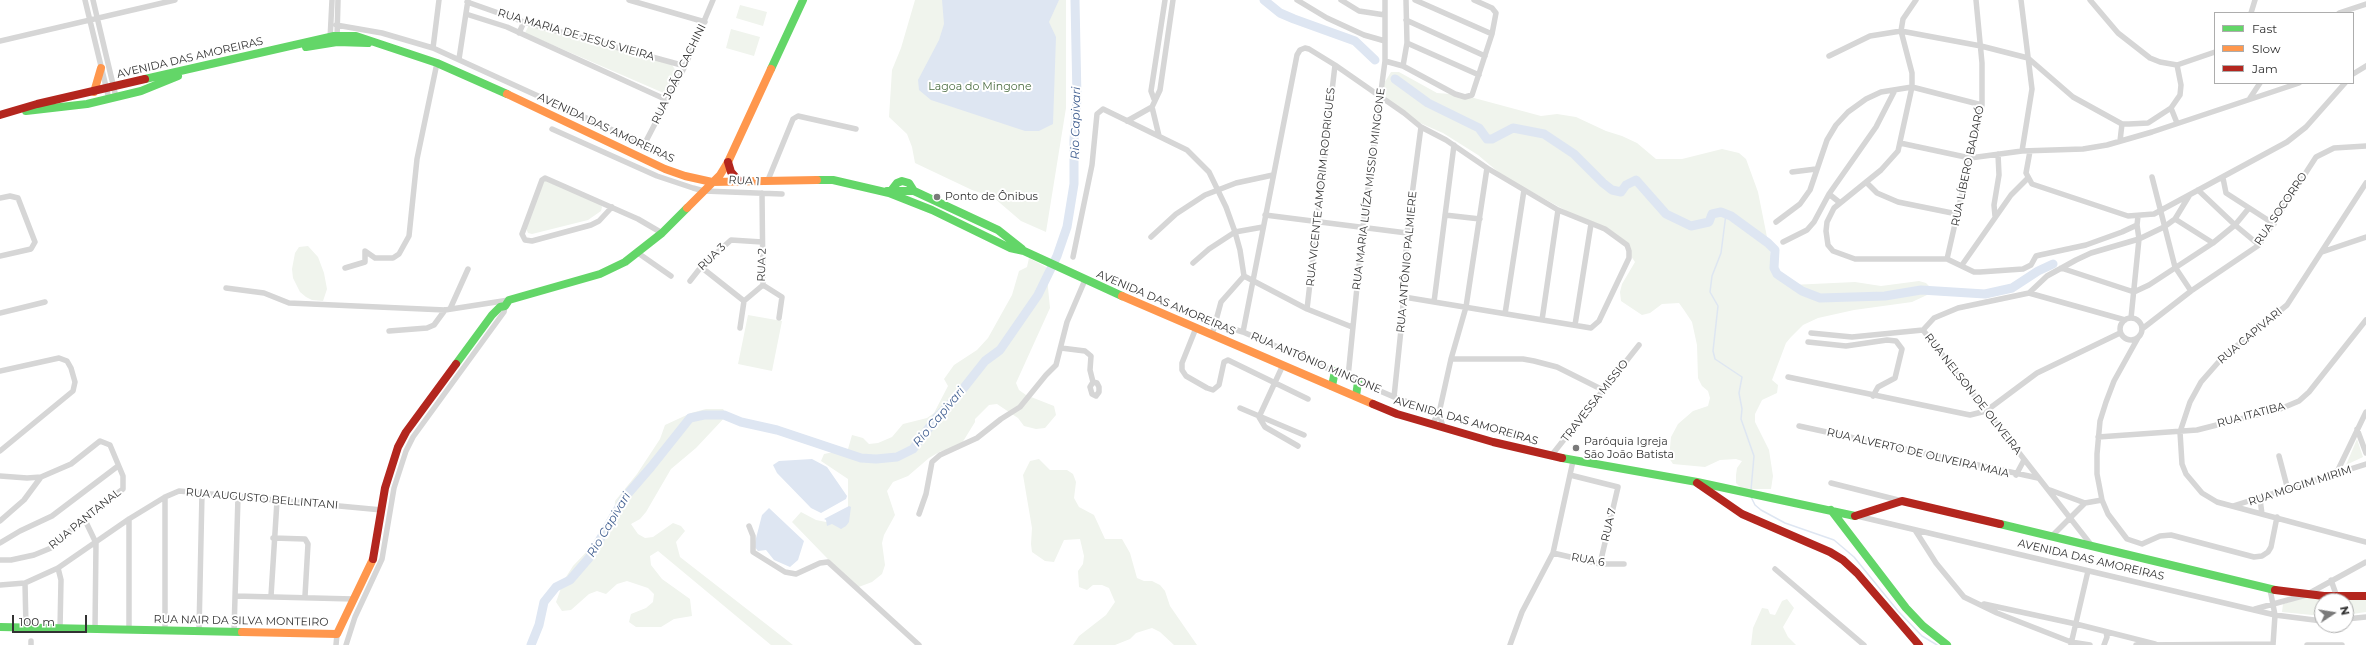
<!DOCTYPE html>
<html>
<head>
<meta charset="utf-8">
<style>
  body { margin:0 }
  #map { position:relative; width:2366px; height:645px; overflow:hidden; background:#fff; font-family:Montserrat,sans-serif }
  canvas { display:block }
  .legend { position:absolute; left:2214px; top:12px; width:140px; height:72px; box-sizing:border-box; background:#fff; border:1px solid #adadad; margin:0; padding:5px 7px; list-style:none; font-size:12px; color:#323232 }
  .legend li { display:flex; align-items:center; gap:8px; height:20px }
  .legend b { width:20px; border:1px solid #adadad }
  .north { position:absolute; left:2314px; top:593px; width:40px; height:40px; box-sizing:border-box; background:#fff; border:1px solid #adadad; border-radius:50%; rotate:78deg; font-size:11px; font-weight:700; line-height:16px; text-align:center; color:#323232 }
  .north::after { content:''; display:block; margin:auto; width:14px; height:18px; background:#7a7a7a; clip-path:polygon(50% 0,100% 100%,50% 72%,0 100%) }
  .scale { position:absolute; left:12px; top:615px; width:75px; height:18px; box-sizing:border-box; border:2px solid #323232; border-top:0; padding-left:5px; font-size:12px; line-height:14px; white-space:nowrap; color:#323232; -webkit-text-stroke:3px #fff; paint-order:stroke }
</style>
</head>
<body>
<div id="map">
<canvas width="2366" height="645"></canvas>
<ul class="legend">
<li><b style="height:5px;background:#63d668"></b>Fast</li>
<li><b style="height:5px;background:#ff974d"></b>Slow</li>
<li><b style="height:5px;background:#b3261e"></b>Jam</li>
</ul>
<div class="north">N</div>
<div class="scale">100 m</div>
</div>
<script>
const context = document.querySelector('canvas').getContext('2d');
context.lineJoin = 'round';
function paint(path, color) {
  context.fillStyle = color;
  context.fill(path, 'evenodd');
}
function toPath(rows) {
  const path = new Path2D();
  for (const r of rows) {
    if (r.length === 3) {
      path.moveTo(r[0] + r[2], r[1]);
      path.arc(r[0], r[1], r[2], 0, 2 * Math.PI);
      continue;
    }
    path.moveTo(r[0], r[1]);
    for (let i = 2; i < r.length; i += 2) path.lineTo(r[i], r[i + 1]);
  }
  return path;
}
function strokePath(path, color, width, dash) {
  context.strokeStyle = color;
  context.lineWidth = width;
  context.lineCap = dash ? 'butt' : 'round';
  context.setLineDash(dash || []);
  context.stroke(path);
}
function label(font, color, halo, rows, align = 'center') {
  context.font = font + ' Montserrat,sans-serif';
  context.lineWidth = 4;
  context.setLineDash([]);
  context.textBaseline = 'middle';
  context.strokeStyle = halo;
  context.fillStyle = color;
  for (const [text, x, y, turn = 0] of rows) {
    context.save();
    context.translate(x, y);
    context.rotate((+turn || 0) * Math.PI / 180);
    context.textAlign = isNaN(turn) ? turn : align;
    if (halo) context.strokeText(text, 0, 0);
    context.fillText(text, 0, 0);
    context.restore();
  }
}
paint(toPath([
  [915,0,1066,0,1066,108,1046,232,1021,221,993,197,972,190,915,163,912,147,907,134,889,117,892,70,901,48],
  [740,5,767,12,763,26,736,18],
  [529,25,672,65,676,71,666,94,525,33],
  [731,29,760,37,754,56,726,48],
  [1391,72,1399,72,1437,93,1463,95,1541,116,1557,114,1576,117,1606,131,1622,136,1637,143,1656,159,1682,159,1722,149,1739,153,1746,159,1758,192,1774,272,1791,285,1855,282,1881,286,1919,281,1926,283,1932,289,1927,295,1912,302,1854,310,1818,318,1803,325,1791,337,1786,343,1772,380,1778,385,1777,393,1762,400,1755,414,1755,422,1769,450,1773,476,1771,489,1742,489,1736,483,1736,475,1737,468,1742,461,1736,459,1720,460,1705,467,1673,464,1669,458,1671,437,1678,424,1693,411,1708,406,1710,398,1708,391,1702,386,1698,378,1697,345,1692,322,1684,310,1679,303,1662,304,1650,313,1642,315,1621,301,1620,292,1622,284,1635,262,1621,241,1503,176,1478,155,1443,133,1420,123,1387,100,1383,85],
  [545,179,600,203,602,207,601,211,588,220,532,234,528,233,526,228],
  [308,246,318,257,324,273,327,289,323,301,312,300,306,297,300,292,293,278,292,269,295,253,299,247],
  [1029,258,1046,267,1050,308,1016,383,1019,390,1026,395,1054,406,1056,415,1045,428,1036,429,1024,426,1018,418,997,404,989,405,975,419,975,422,959,448,941,451,929,458,908,476,893,482,887,491,895,515,884,535,882,543,885,565,882,574,872,582,856,588,792,522,801,512,816,520,831,523,848,508,848,479,821,461,824,454,848,449,852,435,863,438,869,444,878,443,892,437,903,424,927,418,934,413,948,386,944,379,954,365,977,350,988,338,1012,295,1019,271,1027,267],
  [748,315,782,321,772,371,738,364],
  [706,409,723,409,727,415,696,448,671,469,646,512,640,519,631,524,638,534,645,538,653,537,673,523,681,526,685,531,676,542,680,557,793,645,771,645,658,551,650,556,651,565,662,579,690,599,692,616,674,619,661,627,636,627,629,622,631,614,646,608,653,602,654,594,648,588,627,581,617,584,606,594,597,591,589,594,571,610,562,611,556,602,564,580,573,566,592,546,608,538,614,522,615,501,637,474,660,439,665,425,691,413],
  [2357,439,2363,457,2346,465],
  [1039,459,1050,470,1067,470,1073,474,1076,482,1074,498,1079,507,1094,515,1105,539,1122,539,1130,553,1137,578,1144,581,1152,581,1160,585,1165,591,1170,606,1197,645,1174,645,1160,632,1152,628,1136,633,1130,639,1115,645,1073,645,1079,636,1106,615,1115,602,1109,588,1102,585,1093,585,1087,590,1079,587,1078,571,1083,564,1084,556,1080,539,1064,540,1054,562,1045,561,1032,552,1031,544,1032,528,1023,475,1030,461],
  [2311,596,2366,599,2366,612,2346,615,2346,601,2322,601,2322,616,2282,612,2283,604],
  [1787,599,1794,608,1783,627,1788,637,1796,645,1751,645,1753,628,1762,608,1768,609,1770,614,1775,615,1782,601]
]), '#f0f4ed');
paint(toPath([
  [942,0,1059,0,1049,22,1056,37,1053,124,1039,131,1025,131,931,100,919,90,918,80,939,40,944,24],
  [812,459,827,467,847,496,846,499,821,513,811,508,777,473,773,465,779,461],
  [849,506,851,507,849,522,846,526,841,529,832,524,827,526,826,520,824,519],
  [769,508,804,541,798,560,790,567,774,560,766,550,758,551,754,546,762,515]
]), '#dee6f2');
strokePath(toPath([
  [1726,214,1721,253,1712,276,1710,292,1718,306,1713,351,1715,359,1742,377,1739,393,1742,409,1741,419,1754,456,1751,490],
  [1750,495,1755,505,1761,510,1785,523,1834,540,1854,557,1898,611,1922,636,1937,645]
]), '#dee6f2', 1.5);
strokePath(toPath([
  [1264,0,1280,13,1294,19,1355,41,1375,60],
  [1395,79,1428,103,1479,128,1487,139,1492,139,1513,128,1544,134,1574,154,1603,183,1612,190,1621,192,1626,185,1636,180,1666,214,1691,226,1709,222,1712,214,1721,212,1731,216,1768,243,1775,250,1774,268,1777,274,1802,291,1820,298,1885,296,1921,290,1985,294,2012,288,2038,271,2053,264],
  [531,645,539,625,544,602,556,587,570,580,589,558,625,497,651,467,690,418,704,415,724,415,741,422,777,430,861,458,876,459,897,457,913,449,937,417,955,399,985,361,1000,350,1038,295,1057,256,1067,227,1074,184,1074,140,1077,98,1075,0]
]), '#dee6f2', 9);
strokePath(toPath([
  [85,0,109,99],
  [93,0,116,97],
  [629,0,705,22],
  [1297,0,1327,18,1364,35,1385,41],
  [1341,0,1359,11,1385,15],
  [1415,0,1492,34],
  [1916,0,1903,19,1901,31,1912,73,1912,87,1898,151,1881,170,1834,208,1827,222,1826,231,1828,245,1833,251,1855,259,1947,259,1974,272,1980,272,2023,269,2031,265,2036,256,2040,255,2086,245,2122,232,2137,225,2138,216],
  [2021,0,2032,89,2022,151],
  [2090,0,2118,33,2150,58,2160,62,2177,65,2215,52],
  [467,2,524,22,685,66],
  [2251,13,2255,0],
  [2339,13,2366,4],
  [466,14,507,27,667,100],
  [1406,20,1485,56],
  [336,25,382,33,433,48,641,143,645,143,685,66,713,0],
  [519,33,524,22],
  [337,38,338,0],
  [330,40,332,0],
  [0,41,175,0],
  [1407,43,1479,75],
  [433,48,439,0],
  [1829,56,1870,36,1901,31,1981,46,2028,58,2073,97,2122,124,2129,124,2148,123,2171,108,2180,95,2181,85,2177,65],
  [459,59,468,0],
  [1385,61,1403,66,1455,94,1465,97,1472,95,1492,34,1496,13,1492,8,1474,0],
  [1403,66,1407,43,1406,0],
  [2353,74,2366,66],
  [2250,98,2260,83],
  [1154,99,1151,91,1165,0],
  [1152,107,1159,136],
  [2171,108,2177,123],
  [1127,121,1152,107,1160,90,1173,0],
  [552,129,657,176,693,188,704,191,782,194],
  [2120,141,2122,124],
  [1900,143,1970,158,2022,151,2083,149,2107,145,2152,132,2299,83],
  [2030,151,2026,173,2032,184,2128,216,2154,214,2287,142,2306,127,2345,83],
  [1792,172,1816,169],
  [2152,177,2175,267,2191,291],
  [2223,178,2226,193,2274,224],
  [768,180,793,119,798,116,856,129],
  [1866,182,1877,193,1898,202,1957,214],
  [2366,183,2287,305,2222,358,2201,382,2190,402,2180,432,2182,464,2186,474,2202,493,2217,502,2366,542],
  [2198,190,2235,225,2259,245],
  [1829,194,1839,202],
  [0,198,10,196,18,198,35,242,31,249,0,256],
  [612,207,599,221,591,225,532,241,525,240,522,234,542,180,545,178,638,219,662,233],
  [1265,215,1407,233],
  [1445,215,1480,219],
  [1995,216,1994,205,1999,175,1998,154],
  [2175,219,2213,243],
  [1776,222,1800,204,1810,190,1827,140,1836,125,1848,112,1866,99,1881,92,1912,87,1982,105],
  [1151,237,1176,214,1205,195,1236,183,1273,175],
  [1783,242,1807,230,1814,222,1829,194,1876,127,1895,90],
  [2322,252,2366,237],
  [638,253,671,276],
  [1073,257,1092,165,1097,114,1103,109,1187,150,1209,172,1226,207,1235,232,1240,250,1244,276],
  [1947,259,1982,105,1982,63,1976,0],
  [1193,263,1209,249,1235,232,1263,227],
  [1962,265,2011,195,2027,179],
  [701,267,744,301],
  [345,268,365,262,365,251,375,258,393,258,399,254,409,236,417,159,437,63],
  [2061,268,2134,292,2149,285,2213,243,2235,225,2249,208],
  [1244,276,1307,309,1352,327],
  [690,281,701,267,731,240,762,242],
  [763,285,782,297,779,318],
  [226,288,264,293,289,303,445,310,509,300],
  [2029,293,2047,276,2076,260,2091,253,2139,239,2164,227,2175,219,2189,196],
  [1434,302,1454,145],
  [450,309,468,269],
  [1307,309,1335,65],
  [0,313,45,302],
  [1505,314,1524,190],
  [2131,318,2139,239,2137,225],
  [2131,329,11],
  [1542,320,1558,210],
  [1214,323,1243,332,1394,397,1439,413],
  [1575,325,1591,224],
  [740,328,744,301,763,285,762,193],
  [1196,328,1182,363,1182,370,1186,376,1207,388,1213,390,1219,385,1224,362,1228,360,1308,399],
  [2142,329,2191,291,2259,245,2316,157,2334,148,2366,146],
  [1923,330,1934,318,1958,308,2029,293,2125,320],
  [389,331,427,328,434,325,445,310],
  [1243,332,1297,55,1300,50,1305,48,1309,49,1335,65,1404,113,1421,127,1446,140,1487,168,1558,210,1605,229,1627,245,1629,251,1629,258,1599,321,1591,328,1404,297],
  [1811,333,1852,337,1923,330,2092,546],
  [1212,335,1221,302,1244,276],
  [2139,336,2114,381,2106,402,2100,421,2097,454,2097,474,2102,500,2108,514,2127,539,2142,544,2160,536,2171,535,2254,557,2262,556,2268,552,2271,547,2277,517],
  [1808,342,1846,346,1887,340,1896,341,1902,349,1895,378,1878,387,1873,396],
  [1061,348,1085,351,1091,356,1090,370,1093,382,1097,383,1099,387,1099,392,1096,396,1092,394,1090,387,1093,382],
  [1451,359,1523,359,1534,361,1557,367,1603,390],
  [1283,365,1259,417,1265,427,1298,446],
  [0,371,59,358,67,361,71,368,75,382,73,391,0,451],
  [1348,377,1363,227,1385,61,1385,0],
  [1788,377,1970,415,1986,411,2037,373,2120,333],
  [1394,397,1402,320,1407,233,1421,127],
  [1240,408,1304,435],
  [1439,413,1443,427],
  [1432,424,1439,413,1451,359,1466,307,1487,168],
  [1799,426,2038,478],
  [2357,429,2366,453],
  [2098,437,2197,430,2280,409,2299,401,2309,392,2366,320],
  [1551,456,1639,345],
  [2279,456,2288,490],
  [2336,474,2366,412],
  [1570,475,1618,487,1600,564],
  [2016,475,2024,460],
  [0,476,27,478,41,477],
  [1831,483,1902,501],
  [2050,490,2085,503,2102,500],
  [2260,499,2262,514],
  [2233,506,2366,464],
  [919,514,926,494,932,462,940,455,977,438,1001,419,1020,407,1046,375,1056,365,1067,322,1085,280],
  [1857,516,2275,615,2322,621],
  [84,518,96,543,95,629],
  [129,519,129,630],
  [0,521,24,500,41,477,71,464,100,441,110,445,123,476,123,489,84,518,51,548,34,555,11,560,0,560],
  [749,526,753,536,753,552,785,572,796,574,820,563,828,562,919,645],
  [1915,530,1936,563,1964,597,1997,613,2071,642,2090,645],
  [2052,536,2085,503],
  [273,538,305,539,308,544,305,596],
  [0,543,20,531,52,516,118,466],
  [1553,553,1600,564,1624,564],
  [58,568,61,580,60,629],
  [1775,569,1864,645],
  [2331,580,2337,597],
  [25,583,26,628],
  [0,585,25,583,58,568,129,519,165,497,179,491,382,510],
  [2270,589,2275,615,2273,645],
  [235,596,353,599],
  [271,596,277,501],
  [1984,604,2076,624,2155,644],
  [2255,609,2306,595,2366,562],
  [2346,619,2366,617],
  [165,631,165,497],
  [199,631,202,493],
  [234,631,238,497],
  [2071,644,2088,571],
  [31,645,31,641],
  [336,645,337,634],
  [346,645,355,617,382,559,394,488,406,451,413,437,504,312,505,306],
  [1510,645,1522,612,1553,553,1573,461],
  [2104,645,2107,637,2106,632],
  [2136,645,2273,644],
  [2307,645,2342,645]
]), '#d6d6d6', 5.5);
strokePath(toPath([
  [306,47,337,42,368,43],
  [771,69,803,0],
  [145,79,334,36,356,36,437,63,507,94],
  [26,111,87,104,141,91,178,76],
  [817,180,833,180,889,193,932,210,1010,248,1024,251,1122,296],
  [887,191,914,191,998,230,1022,249],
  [890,192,897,183,902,181,909,183,914,191],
  [456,364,492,315,500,307,505,306,509,300,600,274,625,262,662,233,687,208],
  [1332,386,1335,371],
  [1356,396,1358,382],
  [1562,458,1697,482,1855,516],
  [1831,510,1906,608,1923,626,1947,645],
  [2000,524,2275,590],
  [0,627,242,632]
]), '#63d668', 8);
strokePath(toPath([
  [94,92,101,68],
  [507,94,665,169,685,176,712,182,817,180],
  [687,208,720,175,728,162,771,69],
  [1122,296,1373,404],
  [242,632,337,634,373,559]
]), '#ff974d', 8);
strokePath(toPath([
  [0,115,37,104,145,79],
  [728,162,731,172,739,181],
  [1373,404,1397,414,1493,442,1562,458],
  [1697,483,1742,514,1830,552,1843,560,1857,573,1919,645],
  [1855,516,1902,501,2000,524],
  [373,559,385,488,398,447,406,432,456,364],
  [2275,590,2324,596,2366,596]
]), '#b3261e', 8);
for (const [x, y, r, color] of [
  [937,197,4,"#7a7a7a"],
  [1576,448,4,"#7a7a7a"]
]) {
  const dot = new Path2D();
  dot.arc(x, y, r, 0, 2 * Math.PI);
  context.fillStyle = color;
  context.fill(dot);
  strokePath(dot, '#fff', 1.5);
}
label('11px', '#323232', '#fff', [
  ["RUA MARIA DE JESUS VIEIRA",576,35,16],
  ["AVENIDA DAS AMOREIRAS",190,58,-13],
  ["RUA JOÃO CACHINI",679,74,-64],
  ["AVENIDA DAS AMOREIRAS",606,128,25],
  ["RUA LÍBERO BADARÓ",1968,166,-78],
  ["RUA 1",744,181,4],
  ["RUA VICENTE AMORIM RODRIGUES",1321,187,-84],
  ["RUA MARIA LUÍZA MISSIO MINGONE",1369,189,-83],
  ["RUA SOCORRO",2281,209,-56],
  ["RUA 3",712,257,-44],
  ["RUA ANTÔNIO PALMIERE",1407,262,-85],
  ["RUA 2",762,265,-88],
  ["AVENIDA DAS AMOREIRAS",1166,303,23],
  ["RUA CAPIVARI",2250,336,-40],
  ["RUA ANTÔNIO MINGONE",1316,363,23],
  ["RUA NELSON DE OLIVEIRA",1973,394,52],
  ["TRAVESSA MISSIO",1595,401,-52],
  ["RUA ITATIBA",2251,415,-15],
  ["AVENIDA DAS AMOREIRAS",1466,421,16],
  ["RUA ALVERTO DE OLIVEIRA MAIA",1918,453,13],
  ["RUA MOGIM MIRIM",2300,486,-18],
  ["RUA AUGUSTO BELLINTANI",262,499,5],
  ["RUA PANTANAL",85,519,-39],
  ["RUA 7",1609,525,-77],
  ["RUA 6",1588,560,10],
  ["AVENIDA DAS AMOREIRAS",2091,560,13],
  ["RUA NAIR DA SILVA MONTEIRO",241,621,1]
]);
label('11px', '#4b6d41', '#fff', [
  ["Lagoa do Mingone",980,87]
]);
label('11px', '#323232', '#fff', [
  ["Ponto de Ônibus",945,197],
  ["Paróquia Igreja",1584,442],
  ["São João Batista",1584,455]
], 'left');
label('italic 12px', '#436192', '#fff', [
  ["Rio Capivari",1076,123,-89],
  ["Rio Capivari",939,417,-50],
  ["Rio Capivari",609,525,-59]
]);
</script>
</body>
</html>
